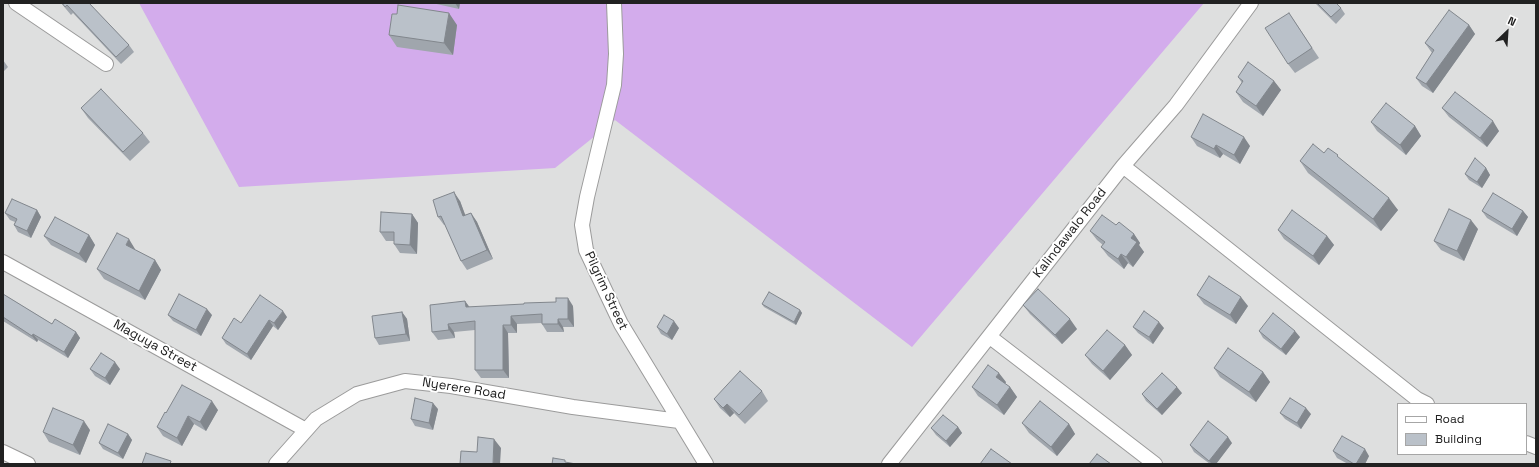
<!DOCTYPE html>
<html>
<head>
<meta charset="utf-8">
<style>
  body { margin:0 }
  #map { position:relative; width:1539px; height:467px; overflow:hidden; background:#e7e9f1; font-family:"Space Grotesk",sans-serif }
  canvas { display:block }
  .frame { position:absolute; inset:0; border:4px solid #212121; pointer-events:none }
  .legend { position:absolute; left:1397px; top:403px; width:130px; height:52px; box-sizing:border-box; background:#fff; border:1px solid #a6a6a6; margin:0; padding:5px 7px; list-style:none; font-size:12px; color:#212121 }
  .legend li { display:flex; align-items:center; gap:8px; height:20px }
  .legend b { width:20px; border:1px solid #a6a6a6 }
  .north { position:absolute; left:1487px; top:12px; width:40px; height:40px; -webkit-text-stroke:3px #fff; paint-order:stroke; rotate:25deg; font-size:11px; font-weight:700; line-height:16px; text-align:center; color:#212121 }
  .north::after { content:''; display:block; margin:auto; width:14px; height:18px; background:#212121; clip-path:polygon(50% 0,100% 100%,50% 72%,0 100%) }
</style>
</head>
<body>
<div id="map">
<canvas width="1539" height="467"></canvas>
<div class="frame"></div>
<ul class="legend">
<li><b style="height:5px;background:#fff"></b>Road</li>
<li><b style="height:11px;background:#bac1c9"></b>Building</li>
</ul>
<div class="north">N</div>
</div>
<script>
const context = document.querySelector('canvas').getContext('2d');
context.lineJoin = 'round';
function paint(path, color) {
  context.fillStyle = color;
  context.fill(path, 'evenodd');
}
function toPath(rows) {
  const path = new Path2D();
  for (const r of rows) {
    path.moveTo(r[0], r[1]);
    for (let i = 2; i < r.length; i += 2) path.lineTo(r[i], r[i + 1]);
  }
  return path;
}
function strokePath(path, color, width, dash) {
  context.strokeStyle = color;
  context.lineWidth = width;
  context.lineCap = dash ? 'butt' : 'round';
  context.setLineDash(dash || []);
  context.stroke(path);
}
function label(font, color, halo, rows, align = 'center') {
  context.font = font + ' "Space Grotesk",sans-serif';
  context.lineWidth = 4;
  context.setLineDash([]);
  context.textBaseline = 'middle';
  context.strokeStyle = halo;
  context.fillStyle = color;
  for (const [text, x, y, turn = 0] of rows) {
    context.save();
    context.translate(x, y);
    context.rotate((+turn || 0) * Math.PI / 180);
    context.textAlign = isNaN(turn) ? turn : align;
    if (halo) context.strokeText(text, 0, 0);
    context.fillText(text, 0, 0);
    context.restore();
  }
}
paint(toPath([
  [3,3,1536,3,1536,464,3,464],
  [1398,404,1526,404,1526,454,1398,454]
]), '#dedfdf');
paint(toPath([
  [139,3,1204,3,912,347,615,120,555,168,239,187]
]), '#d3acec');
const minor = toPath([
  [16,3,106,64],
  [614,3,616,54,614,85,587,197,582,225,586,250,621,324,706,464],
  [1123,166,1417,399,1427,404],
  [3,262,306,430],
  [990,337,1155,464],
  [1526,443,1536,447],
  [3,452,28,464],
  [276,464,316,419,357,394,405,381,451,386,573,407,679,421],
  [889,464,1123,166,1176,105,1251,3]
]);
strokePath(minor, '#9b9b9b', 16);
strokePath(minor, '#fff', 14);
paint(toPath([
  [61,3,89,3,129,45,134,52,121,64,73,13,71,15],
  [432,3,460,3,459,9],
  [1315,3,1336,3,1341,8,1345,14,1336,24],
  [1289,13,1319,58,1295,73,1288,64],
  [457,25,453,55,397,47,389,35],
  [1469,25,1475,34,1433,93,1422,86,1416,78,1432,53,1425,43],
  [3,60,8,67,3,72],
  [1238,77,1274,81,1281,90,1263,116,1243,102,1236,92,1242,83],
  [81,108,143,133,150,142,130,161,88,118],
  [1442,108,1499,131,1487,147,1449,117],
  [1371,122,1415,126,1421,136,1406,155,1377,131],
  [1191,137,1250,146,1240,164,1223,154,1220,158,1197,146],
  [1324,153,1340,159,1398,210,1381,231,1308,173,1300,161],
  [1486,168,1490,175,1482,188,1469,180,1465,174],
  [460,201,465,215,471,213,477,222,493,259,467,270,461,261,445,225,444,225,438,217],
  [37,210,41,217,31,238,18,232,14,225,15,222,10,220,5,213],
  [1482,211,1523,211,1528,217,1517,236,1487,218],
  [412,214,418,223,417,254,400,253,394,244,394,241,386,241,380,232],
  [1116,225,1134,234,1140,243,1139,245,1144,252,1133,267,1128,263,1124,269,1108,256,1101,247,1103,245,1097,240,1090,231],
  [1478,229,1464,261,1441,250,1434,241],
  [1278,230,1327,236,1334,245,1319,265,1284,239],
  [89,235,95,245,86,263,51,245,44,236],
  [135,249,135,250,155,260,161,270,145,300,104,279,97,269],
  [3,294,52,324,76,332,80,338,68,358,38,340,37,342,3,321],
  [1197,295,1248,306,1236,324,1204,304],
  [465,301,469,307,573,306,574,327,563,327,564,332,547,332,542,324,542,323,517,324,517,333,508,333,509,378,481,378,475,370,475,330,454,332,455,338,438,340,432,332],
  [762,304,800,310,802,313,796,325,764,307],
  [1023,305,1077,329,1062,344,1030,314],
  [402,312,407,319,410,341,379,345,375,338],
  [168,315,212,315,201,336,173,321],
  [287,317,278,330,273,326,251,360,226,344,222,338,241,323],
  [657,327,679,328,672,340,661,334],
  [1133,327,1164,328,1153,344,1138,333],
  [1259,331,1300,337,1286,355,1263,338],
  [1125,345,1132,355,1110,380,1092,364,1085,355],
  [1214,368,1263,372,1270,382,1256,402,1220,377],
  [90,369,120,369,110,385,95,376],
  [1006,382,1005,384,1010,387,1017,397,1004,415,978,396,972,387],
  [762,391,768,401,745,424,734,413,730,417,720,408,714,399],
  [1182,393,1162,415,1146,401,1142,394],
  [438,409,433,430,415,426,411,419],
  [218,410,206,431,194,424,182,446,163,436,157,427,166,413],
  [1280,413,1311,414,1301,429,1285,419],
  [1022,423,1069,424,1075,434,1057,456,1029,433],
  [958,427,962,433,950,447,936,435,931,428],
  [90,430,80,455,49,442,43,432],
  [128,434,132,440,123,459,103,449,99,443],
  [1232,443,1216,464,1210,464,1194,452,1190,445],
  [1333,451,1369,456,1365,464,1348,464,1337,458]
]), '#a0a6ad');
paint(toPath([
  [455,3,460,3,459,9],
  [449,13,457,25,453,55,444,43],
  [1469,25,1475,34,1433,93,1426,84],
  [1274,81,1281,90,1263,116,1256,106],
  [1493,121,1499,131,1487,147,1480,138],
  [1415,126,1421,136,1406,155,1400,145],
  [1244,137,1250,146,1240,164,1234,155],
  [1216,145,1223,154,1220,158,1214,149],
  [1486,168,1490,175,1482,188,1477,182],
  [454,192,460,201,469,225,463,216],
  [1389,198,1398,210,1381,231,1373,219],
  [37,210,41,217,31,238,27,231],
  [1523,211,1528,217,1517,236,1512,229],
  [471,213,477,222,493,259,487,250],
  [412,214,418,223,417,254,410,245],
  [1471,220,1478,229,1464,261,1457,251],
  [1134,234,1140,243,1139,245,1144,252,1133,267,1126,257,1131,238],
  [89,235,95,245,86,263,79,254],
  [1327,236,1334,245,1319,265,1313,256],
  [129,239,135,249,132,254,126,245],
  [1121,254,1128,263,1124,269,1118,259],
  [155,260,161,270,145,300,139,291],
  [1241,297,1248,306,1236,324,1230,315],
  [568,298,573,306,574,327,568,319],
  [465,301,471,309,466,307],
  [207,309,212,315,201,336,196,330],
  [800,310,802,313,796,325,794,322],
  [283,311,287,317,278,330,274,323],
  [402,312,407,319,410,341,406,334],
  [511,316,517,324,517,333,511,325],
  [558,319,563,327,564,332,558,324],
  [1070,319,1077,329,1062,344,1055,335],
  [269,320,273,326,251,360,247,354],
  [674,321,679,328,672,340,667,334],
  [1159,322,1164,328,1153,344,1149,337],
  [448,324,454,332,455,338,449,330],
  [503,325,508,333,509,378,503,370],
  [1295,331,1300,337,1286,355,1281,349],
  [76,332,80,338,68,358,64,352],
  [33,334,38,340,37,342,32,336],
  [1125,345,1132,355,1110,380,1103,371],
  [115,362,120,369,110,385,105,378],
  [1263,372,1270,382,1256,402,1249,392],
  [999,373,1006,382,1003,387,996,377],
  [1010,387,1017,397,1004,415,997,405],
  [1177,387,1182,393,1162,415,1157,409],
  [212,401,218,410,206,431,200,422],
  [433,403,438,409,433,430,429,423],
  [727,404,734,413,730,417,723,408],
  [1306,408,1311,414,1301,429,1297,423],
  [188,416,194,424,182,446,177,438],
  [84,421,90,430,80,455,73,445],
  [1069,424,1075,434,1057,456,1051,447],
  [958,427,962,433,950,447,946,441],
  [128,434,132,440,123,459,118,453],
  [1228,437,1232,443,1216,464,1212,464,1209,461],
  [494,439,501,448,500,464,493,464],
  [1365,449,1369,456,1365,464,1356,464]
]), '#82878d');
const building = toPath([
  [62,3,89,3,129,45,116,57,67,5,65,7,62,3],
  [1317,3,1336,3,1341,8,1331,17,1317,3],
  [398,5,449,13,444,43,389,35,392,14,397,14,398,5],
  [1449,10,1469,25,1426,84,1416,78,1434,50,1425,43,1449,10],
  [1289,13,1312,48,1288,64,1265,28,1289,13],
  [1248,62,1274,81,1256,106,1236,92,1243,81,1238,77,1248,62],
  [101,89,143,133,123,152,81,108,101,89],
  [1455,92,1493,121,1480,138,1442,108,1455,92],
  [1386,103,1415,126,1400,145,1371,122,1386,103],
  [1203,114,1244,137,1234,155,1216,145,1214,149,1191,137,1203,114],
  [1313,144,1324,153,1328,148,1338,155,1337,156,1389,198,1373,219,1300,161,1313,144],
  [1475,158,1486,168,1477,182,1465,174,1475,158],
  [454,192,463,216,471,213,487,250,461,261,441,216,438,217,433,200,454,192],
  [1493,193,1523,211,1512,229,1482,211,1493,193],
  [12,199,37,210,27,231,14,225,17,219,5,213,12,199],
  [1449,209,1471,220,1457,251,1434,241,1449,209],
  [1292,210,1327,236,1313,256,1278,230,1292,210],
  [381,212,412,214,410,245,394,244,394,232,380,232,381,212],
  [1102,215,1116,225,1119,222,1134,234,1131,238,1137,242,1126,257,1121,254,1118,259,1101,247,1105,242,1090,231,1102,215],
  [55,217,89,235,79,254,44,236,55,217],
  [117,233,129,239,126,245,155,260,139,291,97,269,117,233],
  [1209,276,1241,297,1230,315,1197,295,1209,276],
  [1038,289,1070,319,1055,335,1023,305,1038,289],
  [769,292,800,310,794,322,762,304,769,292],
  [3,294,52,324,55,319,76,332,64,352,33,334,32,336,3,317,3,294],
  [179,294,207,309,196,330,168,315,179,294],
  [260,295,283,311,274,323,269,320,247,354,222,338,234,318,241,323,260,295],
  [556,298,568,298,568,319,558,319,558,324,542,324,542,314,511,316,511,325,503,325,503,370,475,370,475,321,448,324,449,330,432,332,430,305,465,301,466,307,524,304,524,303,556,302,556,298],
  [1144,311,1159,322,1149,337,1133,327,1144,311],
  [402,312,406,334,375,338,372,316,402,312],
  [1273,313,1295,331,1281,349,1259,331,1273,313],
  [664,315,674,321,667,334,657,327,664,315],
  [1107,330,1125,345,1103,371,1085,355,1107,330],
  [1228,348,1263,372,1249,392,1214,368,1228,348],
  [101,353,115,362,105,378,90,369,101,353],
  [988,365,999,373,996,377,1010,387,997,405,972,387,988,365],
  [740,371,762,391,739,415,727,404,723,408,714,399,740,371],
  [1162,373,1177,387,1157,409,1142,394,1162,373],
  [182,385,212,401,200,422,188,416,177,438,157,427,165,412,166,413,182,385],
  [415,398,433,403,429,423,411,419,415,398],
  [1290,398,1306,408,1297,423,1280,413,1290,398],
  [1040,401,1069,424,1051,447,1022,423,1040,401],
  [53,408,84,421,73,445,43,432,53,408],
  [943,415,958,427,946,441,931,428,943,415],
  [1208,421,1228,437,1209,461,1190,445,1208,421],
  [108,424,128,434,118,453,99,443,108,424],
  [1342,436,1365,449,1356,464,1354,464,1333,451,1342,436],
  [478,437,494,439,493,464,460,464,461,451,477,452,478,437],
  [991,449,1012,464,980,464,991,449],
  [146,453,171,461,170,464,142,464,146,453],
  [1097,454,1111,464,1089,464,1097,454],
  [553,458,565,460,565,462,576,464,552,464,553,458]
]);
paint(building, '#bac1c9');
strokePath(building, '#82878d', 1);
label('13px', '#212121', '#fff', [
  ["Kalindawalo Road",1070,233,-52],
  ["Pilgrim Street",606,291,65],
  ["Maguya Street",155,346,29],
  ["Nyerere Road",464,389,9]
]);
</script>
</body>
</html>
